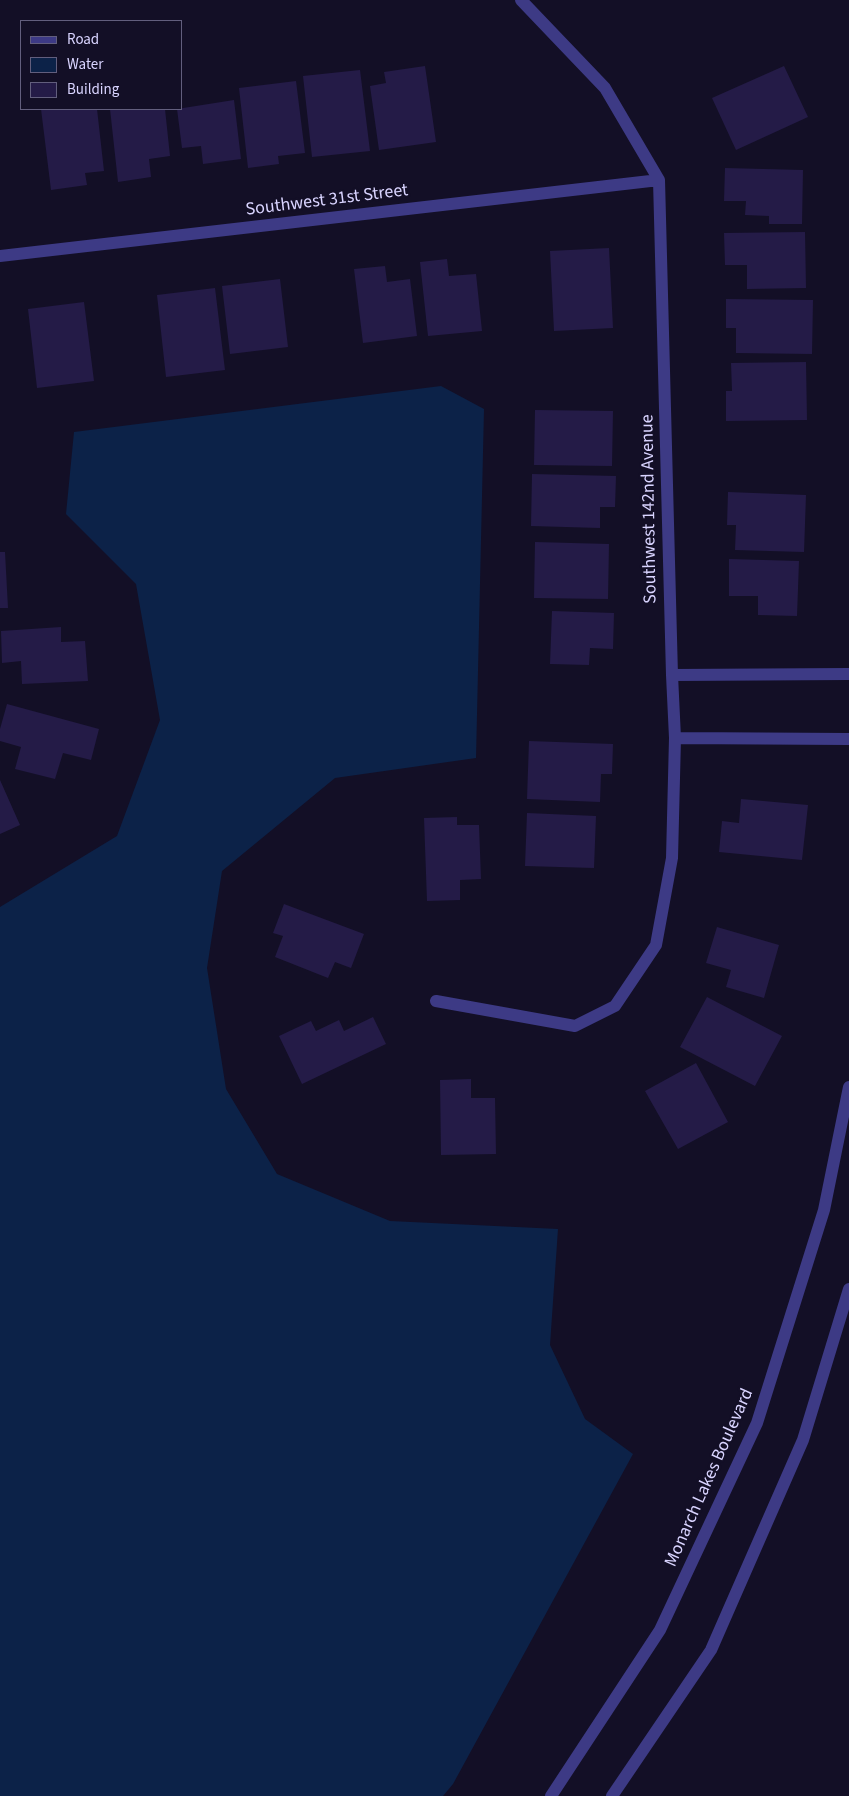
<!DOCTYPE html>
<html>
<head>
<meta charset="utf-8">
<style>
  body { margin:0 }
  #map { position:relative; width:849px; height:1796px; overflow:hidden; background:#130f26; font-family:"Source Sans 3",sans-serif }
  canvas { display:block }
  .legend { position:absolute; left:20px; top:20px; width:162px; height:90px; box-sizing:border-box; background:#130f26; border:1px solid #625e7d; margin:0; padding:6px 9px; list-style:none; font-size:15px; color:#d9d4ff }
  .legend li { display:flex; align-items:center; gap:10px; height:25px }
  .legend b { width:25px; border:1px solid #625e7d }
</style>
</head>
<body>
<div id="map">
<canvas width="849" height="1796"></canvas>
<ul class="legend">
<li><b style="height:6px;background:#3d3a85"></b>Road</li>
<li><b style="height:14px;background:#0c2248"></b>Water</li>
<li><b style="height:14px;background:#241b47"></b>Building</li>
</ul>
</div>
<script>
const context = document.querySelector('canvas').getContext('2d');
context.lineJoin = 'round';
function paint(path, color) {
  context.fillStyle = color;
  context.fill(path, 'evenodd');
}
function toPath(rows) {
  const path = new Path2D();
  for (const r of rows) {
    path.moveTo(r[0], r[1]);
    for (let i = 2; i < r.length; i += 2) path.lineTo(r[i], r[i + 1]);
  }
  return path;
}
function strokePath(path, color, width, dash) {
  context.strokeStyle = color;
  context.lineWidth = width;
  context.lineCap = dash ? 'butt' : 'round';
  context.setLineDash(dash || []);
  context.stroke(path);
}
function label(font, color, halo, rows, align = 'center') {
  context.font = font + ' "Source Sans 3",sans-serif';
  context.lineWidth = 4.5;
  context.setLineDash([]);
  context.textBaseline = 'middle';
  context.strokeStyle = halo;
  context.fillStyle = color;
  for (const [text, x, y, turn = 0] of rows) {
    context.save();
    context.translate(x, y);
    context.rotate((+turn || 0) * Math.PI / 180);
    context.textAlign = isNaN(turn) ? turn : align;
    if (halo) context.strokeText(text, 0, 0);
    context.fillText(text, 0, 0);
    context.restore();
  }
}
paint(toPath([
  [441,386,484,409,476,758,335,778,222,871,207,968,226,1089,277,1174,390,1221,558,1229,550,1345,585,1419,633,1454,453,1784,443,1796,0,1796,0,907,117,836,160,720,136,584,66,514,74,432]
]), '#0c2248');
paint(toPath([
  [425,66,436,142,379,150,370,86,386,83,384,72],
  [784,66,808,117,736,150,712,98],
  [360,70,370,151,312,157,303,76],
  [296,81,305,153,278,156,279,164,248,168,239,88],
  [234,100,241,159,203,164,201,146,182,148,177,109],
  [41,109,97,109,104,171,85,173,87,185,51,190],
  [110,109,165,109,170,156,149,159,151,177,118,182],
  [725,168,803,170,802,224,769,224,769,216,745,215,746,201,724,201],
  [805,232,806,288,747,289,747,265,725,265,724,233],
  [609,248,613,328,554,331,550,251],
  [447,259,449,276,476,274,482,331,428,336,420,262],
  [385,266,387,282,410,279,417,336,363,343,354,269],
  [280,279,288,347,230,354,222,286],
  [215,288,225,370,166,377,157,295],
  [726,299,813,300,812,354,736,353,736,328,726,328],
  [84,302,94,381,37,388,28,309],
  [806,362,807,420,726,421,726,391,732,391,731,363],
  [535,410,613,411,612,466,534,465],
  [532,474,616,476,615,507,600,507,600,528,531,526],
  [728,492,806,495,804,552,735,550,736,525,727,525],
  [535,542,609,544,608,599,534,598],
  [0,552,5,552,8,608,0,608],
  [729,559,799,561,797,616,758,615,758,596,729,596],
  [552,611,614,613,613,649,590,648,589,665,550,664],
  [61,627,61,642,85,641,88,681,22,684,21,661,2,663,1,631],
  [7,704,99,729,91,760,63,753,55,779,15,769,21,747,0,741,0,729],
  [529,741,613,744,612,774,601,774,600,802,527,799],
  [0,780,20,825,0,834],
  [741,799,808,805,802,860,719,852,722,821,739,823],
  [527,813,596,816,594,868,525,866],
  [457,817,457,825,479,825,481,879,460,880,460,900,427,901,424,818],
  [284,904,364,934,351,968,335,962,328,978,275,957,283,936,273,933],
  [717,927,779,945,764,998,726,987,731,970,706,963],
  [707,997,782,1036,755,1086,680,1047],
  [373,1017,386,1044,302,1084,279,1036,311,1021,316,1031,339,1020,344,1031],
  [696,1063,728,1122,678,1149,645,1091],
  [471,1079,471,1098,495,1098,496,1154,441,1155,440,1080]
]), '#241b47');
strokePath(toPath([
  [0,256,659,180],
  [672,675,849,674],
  [675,738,849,739],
  [436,1001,575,1026,615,1006,656,945,672,858,675,738,672,675,659,180,605,88,521,0]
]), '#3d3a85', 12);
strokePath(toPath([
  [551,1796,660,1630,757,1423,824,1210,849,1087],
  [612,1796,711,1650,803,1440,849,1289]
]), '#3d3a85', 12);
label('18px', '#d9d4ff', '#130f26', [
  ["Southwest 31st Street",327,201,-7],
  ["Southwest 142nd Avenue",650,509,-91],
  ["Monarch Lakes Boulevard",710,1478,-66]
]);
</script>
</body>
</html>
